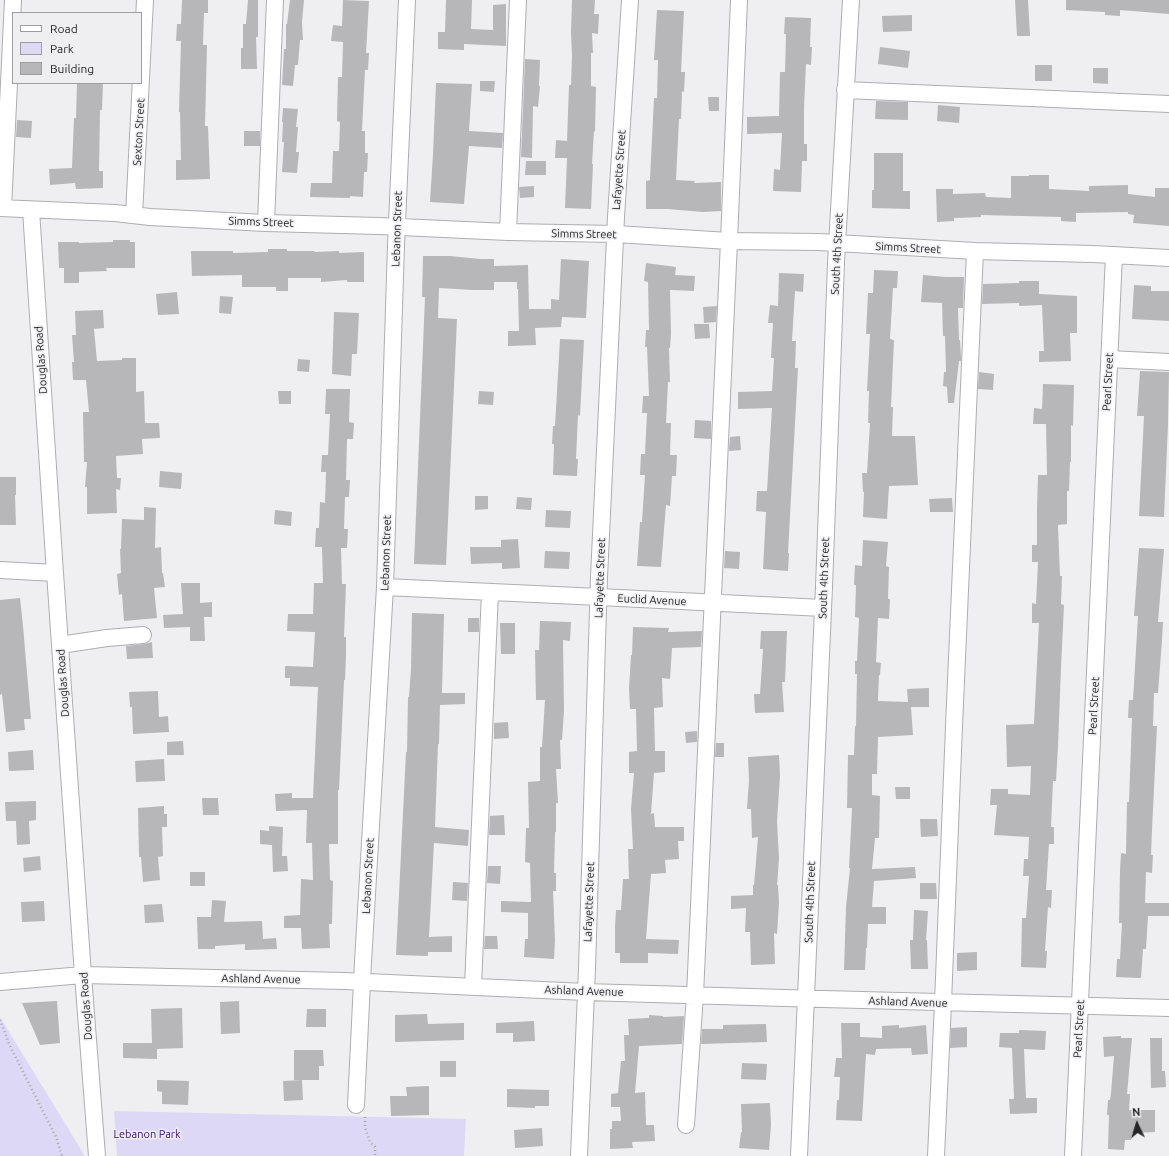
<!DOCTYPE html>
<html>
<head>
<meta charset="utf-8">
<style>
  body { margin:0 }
  #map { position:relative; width:1169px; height:1156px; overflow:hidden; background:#efeff2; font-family:Ubuntu,sans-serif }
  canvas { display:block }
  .legend { position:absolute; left:12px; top:12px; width:130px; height:72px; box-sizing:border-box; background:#efeff2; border:1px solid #9e9ea0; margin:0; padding:5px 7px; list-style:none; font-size:12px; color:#252526 }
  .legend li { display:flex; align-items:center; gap:8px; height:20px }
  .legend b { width:20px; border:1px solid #9e9ea0 }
  .north { position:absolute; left:1117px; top:1104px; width:40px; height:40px; -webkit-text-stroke:3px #efeff2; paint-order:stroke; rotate:356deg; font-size:11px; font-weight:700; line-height:16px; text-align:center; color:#252526 }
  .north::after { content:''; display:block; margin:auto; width:14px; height:18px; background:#252526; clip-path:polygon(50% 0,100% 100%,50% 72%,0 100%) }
</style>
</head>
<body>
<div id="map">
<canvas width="1169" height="1156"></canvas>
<ul class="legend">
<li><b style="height:5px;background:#fff"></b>Road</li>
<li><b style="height:11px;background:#ddd8f5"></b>Park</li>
<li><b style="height:11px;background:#b7b6b9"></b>Building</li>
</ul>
<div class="north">N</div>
</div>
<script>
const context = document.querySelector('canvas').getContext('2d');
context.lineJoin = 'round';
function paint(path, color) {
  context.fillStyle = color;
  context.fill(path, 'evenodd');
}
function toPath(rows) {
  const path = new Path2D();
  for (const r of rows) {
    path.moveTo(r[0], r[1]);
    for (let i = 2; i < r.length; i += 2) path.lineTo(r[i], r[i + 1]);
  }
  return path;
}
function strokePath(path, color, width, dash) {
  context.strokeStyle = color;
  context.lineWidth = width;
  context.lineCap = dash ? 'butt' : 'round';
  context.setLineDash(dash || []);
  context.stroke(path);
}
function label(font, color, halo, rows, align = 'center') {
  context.font = font + ' Ubuntu,sans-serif';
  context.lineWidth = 3;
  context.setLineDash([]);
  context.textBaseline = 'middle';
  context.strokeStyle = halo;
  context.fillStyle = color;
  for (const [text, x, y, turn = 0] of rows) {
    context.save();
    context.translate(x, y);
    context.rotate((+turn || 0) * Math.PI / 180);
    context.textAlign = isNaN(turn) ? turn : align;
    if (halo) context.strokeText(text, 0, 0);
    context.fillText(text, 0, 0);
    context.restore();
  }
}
paint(toPath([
  [0,1017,85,1156,0,1156],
  [114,1111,466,1119,464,1156,117,1156]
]), '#ddd8f5');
paint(toPath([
  [182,0,208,0,208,13,204,13,203,45,207,45,205,126,208,126,210,179,176,180,176,160,181,160,180,112,179,112,181,41,176,41,177,24,181,24],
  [248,0,258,0,258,37,256,37,257,69,241,69,241,48,243,48,243,24,246,24],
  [290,0,304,0,302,22,303,40,300,40,298,65,295,65,293,86,282,85,284,49,286,49,286,24,287,24],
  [343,0,369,1,366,53,369,53,368,70,365,70,362,131,365,131,365,153,368,153,367,172,364,172,363,197,350,196,350,198,310,197,311,183,332,183,333,151,339,151,340,122,337,121,338,77,342,77,343,42,331,41,333,25,342,26],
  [446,0,472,0,471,29,493,30,493,5,506,4,506,46,464,44,464,50,438,49,438,32,445,32],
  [572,0,595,0,594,14,599,14,598,34,592,33,593,53,591,53,591,86,596,87,595,132,594,131,592,164,593,164,591,209,565,208,567,158,555,158,556,140,567,141,569,85,571,85,572,56,571,32],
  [1015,0,1028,0,1030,36,1017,36],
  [1066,0,1169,0,1169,14,1120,10,1120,16,1105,15,1105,12,1066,10],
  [657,10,684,11,681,72,685,72,684,92,682,91,681,119,679,119,676,180,695,181,694,183,721,182,721,211,703,212,668,209,646,209,646,181,650,180,654,98,657,98,658,60,654,60],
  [912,15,912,31,883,32,882,16],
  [785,17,811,18,810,47,812,47,811,65,806,64,804,108,804,144,807,144,807,161,802,161,801,192,773,191,774,169,780,170,782,133,747,134,747,117,779,116,780,72,785,72,786,34,784,34],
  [880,47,910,51,908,68,878,64],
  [525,59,540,60,539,86,540,86,538,107,533,106,532,158,521,157],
  [1035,65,1052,65,1052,81,1035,81],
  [1093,68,1108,68,1108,84,1093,83],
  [480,81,495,81,494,92,480,91],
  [77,83,103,83,102,110,100,110,99,171,103,171,103,188,76,189,75,183,50,185,49,169,72,168,74,118,76,118],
  [436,83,472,84,469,131,503,133,502,148,469,146,464,204,430,202,433,154],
  [708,97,719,97,719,111,709,111],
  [876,101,908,102,908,120,875,119],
  [938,105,960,107,959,123,937,121],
  [283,108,298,109,296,127,298,127,296,152,299,152,297,173,282,172,284,142,282,142,283,122,282,122],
  [17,120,32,121,31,138,16,137],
  [244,131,260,131,260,146,244,146],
  [874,153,903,153,903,191,910,191,910,209,872,208,872,190,874,190],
  [526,161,546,161,546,175,525,175],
  [1029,175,1049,175,1049,189,1089,191,1089,186,1128,185,1128,194,1155,197,1155,188,1169,188,1169,226,1133,223,1134,215,1128,214,1128,212,1076,213,1076,222,1061,221,1061,217,981,215,981,217,954,218,954,221,937,222,936,189,953,189,953,194,985,193,986,197,1011,198,1011,176,1029,176],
  [534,186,534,197,520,198,519,187],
  [113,240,130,240,130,242,135,242,135,268,106,268,107,271,79,272,79,283,64,283,64,268,59,268,58,242,79,242,79,243,113,242],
  [268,249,287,249,287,251,314,251,315,252,339,251,339,253,364,252,364,282,347,282,347,280,321,282,321,278,288,278,288,291,276,291,276,287,242,287,242,275,192,276,191,251,233,251,233,253,268,252],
  [423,256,450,256,480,259,494,259,494,266,528,265,529,309,551,309,551,299,559,300,561,259,589,261,586,318,562,317,561,327,535,328,536,345,508,346,508,331,519,331,518,289,517,289,517,282,494,282,494,290,473,290,439,288,438,318,457,319,446,565,414,564,425,297,422,297],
  [646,263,676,267,675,275,695,276,694,291,670,290,671,333,670,348,669,348,670,382,668,382,666,423,671,423,670,455,677,455,676,476,672,476,670,506,666,505,661,567,637,566,640,522,642,522,645,475,640,475,641,454,645,454,647,413,642,413,643,396,649,396,647,347,645,347,646,330,649,330,648,282,644,281],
  [874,270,898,271,897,288,893,288,890,339,894,340,891,407,893,407,892,436,915,436,918,485,889,486,887,519,863,517,864,492,863,492,862,473,867,473,870,423,868,423,869,391,867,391,870,334,866,334,868,293,873,293],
  [779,273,804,274,803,292,795,291,792,341,796,341,795,368,798,368,788,553,789,553,788,571,763,569,766,512,756,511,757,491,767,491,772,408,738,409,738,392,772,391,774,358,771,358,773,323,768,323,770,305,778,306],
  [923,275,946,277,964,277,963,308,958,308,959,340,960,340,961,357,961,361,959,361,954,403,948,403,947,387,943,386,944,372,946,372,945,336,943,336,942,303,921,302],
  [1019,281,1039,281,1039,294,1077,296,1077,333,1070,333,1071,361,1039,362,1039,351,1044,351,1042,305,1019,306,1019,303,982,304,983,284,1019,283],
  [1134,285,1151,286,1151,291,1169,291,1169,321,1132,319],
  [177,292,179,314,158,315,156,294],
  [220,296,233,297,231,314,219,313],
  [717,306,716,322,704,323,703,307],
  [103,310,104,328,94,329,97,361,122,360,122,358,136,358,136,392,144,391,145,423,159,423,160,438,142,439,143,454,116,456,117,478,121,478,120,490,116,489,117,513,87,514,87,487,85,487,87,462,84,462,83,412,89,412,86,380,73,380,72,362,74,362,72,335,76,335,75,311],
  [334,312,359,313,357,354,352,354,351,376,332,374],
  [694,324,709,324,710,338,695,339],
  [560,339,584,340,580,416,578,415,576,459,578,459,577,476,553,475,554,444,552,444,553,426,555,426],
  [298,359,310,360,309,372,297,371],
  [1140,371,1169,372,1168,424,1164,517,1139,516,1144,416,1137,416],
  [979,372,994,374,993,390,978,389],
  [1043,384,1074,385,1073,426,1071,425,1071,462,1070,462,1069,491,1067,491,1067,524,1058,525,1060,576,1062,576,1061,604,1064,605,1061,667,1058,747,1056,781,1053,781,1051,827,1054,827,1054,844,1049,844,1046,890,1052,890,1051,908,1048,907,1045,951,1047,951,1046,968,1021,967,1022,918,1026,918,1029,876,1023,876,1024,859,1028,859,1029,837,994,835,997,805,990,805,991,789,1008,789,1008,794,1030,795,1031,766,1007,767,1006,725,1034,724,1039,623,1032,623,1032,603,1036,604,1038,562,1032,562,1032,545,1037,545,1037,509,1038,475,1047,475,1046,424,1033,424,1034,408,1042,409],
  [326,389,350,389,349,422,354,423,353,439,347,439,346,480,350,480,349,497,345,497,344,529,348,529,347,548,341,548,342,584,346,584,344,637,346,637,346,656,345,680,344,680,339,790,338,790,338,844,329,844,330,880,333,881,332,924,329,924,330,948,302,949,301,928,284,928,284,916,300,915,301,879,313,880,312,843,306,843,307,810,276,811,275,794,292,793,292,798,313,798,318,687,290,686,290,678,285,678,285,666,313,667,315,632,287,631,288,614,313,614,314,583,323,583,322,547,315,547,316,528,319,528,320,502,325,503,326,472,321,472,322,455,328,455,330,414,325,414],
  [278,391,291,391,291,404,279,404],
  [479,391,494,392,493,405,478,404],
  [695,420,711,421,711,439,694,438],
  [740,436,741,450,729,451,730,437],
  [160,471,182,473,181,489,159,487],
  [0,477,16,477,16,495,15,495,16,525,0,525],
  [475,496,488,496,488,509,475,510],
  [517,497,532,498,531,510,516,509],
  [952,498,953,512,930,512,929,499],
  [144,507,156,508,155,548,161,547,162,573,163,573,165,587,154,588,157,618,124,621,122,594,119,595,117,574,121,573,120,549,121,549,122,519,144,520],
  [275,510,292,512,291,526,274,524],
  [546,510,571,511,570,528,545,527],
  [518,539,520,568,502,569,502,563,471,564,470,547,501,547,501,540],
  [863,540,888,542,886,566,889,567,888,599,890,599,889,619,878,618,876,662,881,663,880,675,879,675,878,701,908,702,907,689,929,688,929,707,911,707,913,735,878,737,877,774,872,774,872,795,880,796,879,838,875,838,872,869,915,867,916,878,874,881,872,907,886,907,886,924,868,924,867,948,866,948,865,970,844,970,846,907,850,868,849,868,852,808,847,808,848,755,854,755,855,726,856,726,857,674,855,674,855,661,857,661,859,618,855,617,856,585,854,585,855,565,862,566],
  [1139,548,1164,549,1158,622,1163,622,1162,640,1158,693,1154,693,1153,726,1157,726,1152,830,1151,855,1153,855,1152,873,1146,872,1145,903,1169,903,1169,916,1148,916,1146,949,1143,949,1141,978,1116,977,1117,959,1120,959,1122,923,1119,923,1120,871,1121,853,1126,854,1127,802,1129,802,1132,718,1128,718,1129,700,1133,700,1138,616,1134,616],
  [545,551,570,552,569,569,544,568],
  [725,551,740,552,739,569,724,568],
  [181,583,200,583,200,603,212,602,212,617,204,617,205,641,190,641,190,627,164,628,163,615,183,614],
  [20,598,23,626,31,719,24,719,25,730,6,732,2,694,0,695,0,600],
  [412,613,444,614,442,693,465,693,465,704,440,705,439,744,438,744,435,827,469,830,468,846,434,843,429,937,452,936,452,952,428,952,428,956,396,955,406,752,407,752,408,697,409,697,411,669],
  [468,618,479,618,479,632,468,632],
  [540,621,571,622,570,641,563,640,564,711,562,740,560,740,561,769,556,769,558,803,556,803,556,832,555,832,554,873,556,873,556,891,553,891,555,940,554,959,524,957,525,939,528,939,528,913,501,912,501,901,531,902,530,863,525,862,526,828,529,828,528,782,540,781,540,747,542,747,545,700,536,700,535,650,539,650],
  [500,623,515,623,515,654,501,654],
  [633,627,669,628,668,632,702,631,701,647,672,648,670,679,662,678,663,707,654,708,655,751,665,751,665,772,654,773,651,814,654,813,655,827,684,827,684,841,678,841,679,859,665,860,666,873,651,874,646,939,679,940,678,954,648,953,648,963,620,963,620,953,615,953,615,927,616,910,621,910,623,879,629,879,628,849,633,849,631,809,634,773,629,773,629,752,637,751,636,709,630,709,629,689,631,655,632,655],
  [761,631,787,631,785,682,782,682,784,712,755,713,754,694,760,694,763,649,760,649],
  [152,642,153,658,127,659,126,646,144,644],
  [158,691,159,717,168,716,169,732,133,734,132,707,130,707,129,692],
  [508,722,509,738,494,739,494,723],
  [697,731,697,742,686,743,685,732],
  [183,741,184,755,167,755,167,742],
  [716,743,724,743,724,757,715,757],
  [33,750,34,770,9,771,8,752],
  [779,755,780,776,777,821,779,859,777,885,778,885,779,902,777,934,774,933,775,964,751,965,750,932,745,932,746,908,731,909,731,896,753,895,753,885,754,885,758,837,752,838,751,809,747,809,749,780,748,757],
  [164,759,165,781,136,782,135,761],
  [895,787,910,787,910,799,896,799],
  [202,798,218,798,219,815,203,815],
  [36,801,36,820,29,821,30,844,17,845,16,821,6,821,5,802],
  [164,806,164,814,167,814,167,827,162,827,163,856,158,857,160,880,143,882,141,857,139,857,138,808],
  [504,815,505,835,489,835,490,816],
  [920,819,937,819,938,836,921,837],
  [269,826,283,827,282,856,287,856,288,871,273,872,272,845,260,844,260,830,269,831],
  [40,856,41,870,24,872,23,858],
  [488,866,501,866,500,884,487,883],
  [190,872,205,872,205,886,190,886],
  [453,882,468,883,467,901,452,900],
  [920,883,936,883,937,899,920,899],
  [212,900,226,901,224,922,262,921,263,939,276,938,277,949,245,950,245,944,215,946,215,949,198,949,197,917,211,917],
  [44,901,45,921,22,922,21,902],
  [162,904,164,922,145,923,144,905],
  [914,910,928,911,926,940,927,940,928,969,911,969,910,940,913,940],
  [485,936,497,936,498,949,484,949],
  [977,952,977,970,957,971,957,953],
  [57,1001,60,1043,40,1045,22,1003],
  [239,1001,240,1033,221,1034,220,1002],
  [182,1008,183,1048,157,1049,157,1059,123,1058,123,1043,152,1043,151,1009],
  [307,1009,326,1009,326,1027,306,1027],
  [427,1014,428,1024,464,1023,464,1040,395,1042,395,1015],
  [649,1015,663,1016,663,1017,684,1016,682,1044,639,1046,635,1093,645,1092,646,1125,654,1125,655,1141,632,1142,633,1148,610,1149,610,1129,612,1129,612,1121,621,1121,620,1107,611,1107,611,1094,618,1093,621,1061,625,1061,624,1035,629,1035,628,1019,649,1018],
  [534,1021,535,1041,513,1042,513,1033,496,1033,496,1023],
  [841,1023,860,1023,860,1037,882,1038,882,1026,899,1025,899,1028,926,1025,928,1054,912,1055,911,1048,876,1049,875,1055,866,1054,862,1121,836,1120,837,1100,839,1100,840,1077,834,1077,836,1058,842,1058],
  [766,1024,767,1042,701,1044,702,1029,723,1029,723,1025],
  [967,1027,967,1047,950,1048,951,1028],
  [1019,1030,1046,1031,1045,1050,1024,1049,1026,1098,1037,1098,1037,1113,1010,1114,1009,1099,1014,1099,1012,1048,999,1047,1000,1033,1019,1033],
  [1121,1036,1121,1038,1132,1038,1127,1094,1130,1094,1129,1110,1155,1110,1155,1132,1132,1133,1131,1140,1125,1140,1124,1150,1108,1149,1109,1115,1107,1115,1108,1100,1110,1100,1111,1093,1114,1056,1104,1057,1103,1037],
  [1150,1038,1162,1038,1162,1071,1165,1071,1166,1087,1151,1088],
  [294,1050,323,1050,324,1066,319,1066,319,1080,294,1080],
  [440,1061,456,1061,456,1077,440,1077],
  [742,1063,767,1064,766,1080,741,1079],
  [157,1080,189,1081,188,1105,162,1104,162,1092,157,1091],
  [302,1080,303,1100,284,1101,283,1081],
  [429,1086,429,1115,391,1116,390,1096,407,1096,406,1087],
  [507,1089,549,1090,549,1106,535,1106,535,1108,507,1107],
  [770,1103,771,1125,769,1150,739,1148,741,1132,742,1132,741,1104],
  [542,1128,543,1146,515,1148,514,1130]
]), '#b7b6b9');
const minor = toPath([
  [845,90,1169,104],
  [0,208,115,213,150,217,266,223,379,226,508,232,616,234,729,241,819,242,975,251,1093,254,1169,258],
  [3,208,13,0],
  [31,210,55,573,83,975,97,1156],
  [134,215,145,0],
  [266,223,275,0],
  [508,232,518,0],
  [1109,359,1169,362],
  [0,570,55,573],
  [385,587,599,597,823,608],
  [60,645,107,638,143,635],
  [0,982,83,975,345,981,586,992,785,998,1169,1008],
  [473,986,490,592],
  [356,1105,363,962,385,587,396,245,407,0],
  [686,1125,695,995,729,241,739,0],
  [579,1156,587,969,599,577,616,217,630,0],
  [799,1156,824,587,836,263,851,0],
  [936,1156,943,1003,954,726,975,251],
  [1073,1156,1114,255]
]);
strokePath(minor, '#aeaeb0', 18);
strokePath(toPath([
  [0,1020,10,1046,56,1137,62,1156],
  [365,1117,365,1128,370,1142,375,1147,375,1156]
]), '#a4a4a7', 2.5, [1, 3]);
strokePath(minor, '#fff', 16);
label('11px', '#252526', '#efeff2', [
  ["Sexton Street",139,132,-87],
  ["Lafayette Street",619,170,-86],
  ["Simms Street",261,222,2],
  ["Lebanon Street",397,229,-88],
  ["Simms Street",584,234,1],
  ["Simms Street",908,248,3],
  ["South 4th Street",837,254,-87],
  ["Douglas Road",41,360,-94],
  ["Pearl Street",1108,382,-87],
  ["Lebanon Street",386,553,-88],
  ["Lafayette Street",600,578,-88],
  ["South 4th Street",824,578,-88],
  ["Euclid Avenue",652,600,3],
  ["Douglas Road",63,683,-94],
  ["Pearl Street",1094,706,-87],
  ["Lebanon Street",368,876,-87],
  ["Lafayette Street",589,902,-88],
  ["South 4th Street",810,902,-88],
  ["Ashland Avenue",261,979,1],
  ["Ashland Avenue",584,991,2],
  ["Ashland Avenue",908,1002,2],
  ["Douglas Road",86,1006,-94],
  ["Pearl Street",1079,1029,-87]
]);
label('11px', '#350b70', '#efeff2', [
  ["Lebanon Park",147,1134]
]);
</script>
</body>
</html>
